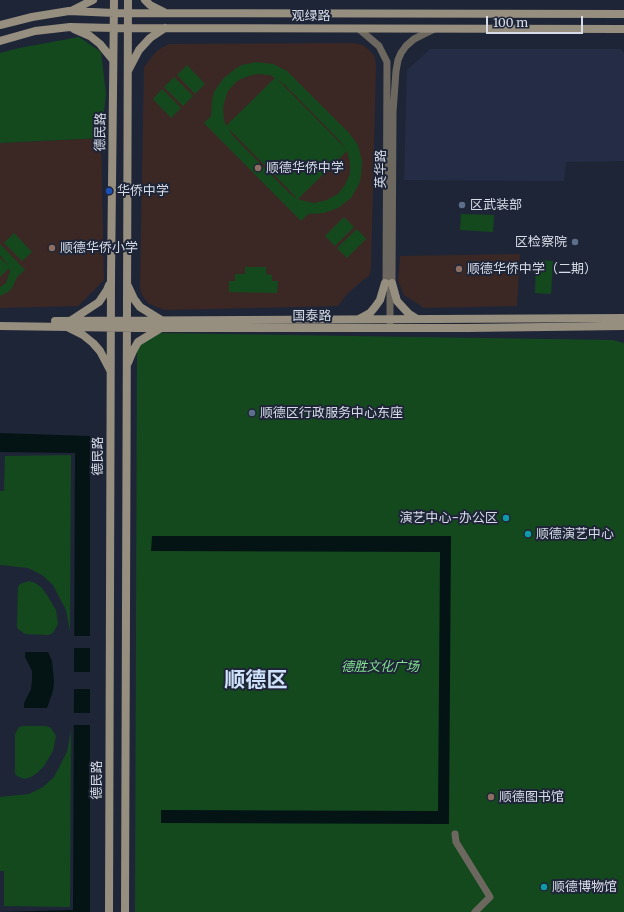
<!DOCTYPE html>
<html>
<head>
<meta charset="utf-8">
<style>
  body { margin:0 }
  #map { position:relative; width:624px; height:912px; overflow:hidden; background:#1e2537; font-family:Merriweather,serif }
  canvas { display:block }
  .scale { position:absolute; left:486px; top:16px; width:97px; height:18px; box-sizing:border-box; border:2px solid #d7dce8; border-top:0; padding-left:5px; font-size:12px; line-height:14px; white-space:nowrap; color:#d7dce8; -webkit-text-stroke:3px #1e2537; paint-order:stroke }
</style>
</head>
<body>
<div id="map">
<canvas width="624" height="912"></canvas>
<div class="scale">100 m</div>
</div>
<script>
const context = document.querySelector('canvas').getContext('2d');
context.lineJoin = 'round';
function paint(path, color) {
  context.fillStyle = color;
  context.fill(path, 'evenodd');
}
function toPath(rows) {
  const path = new Path2D();
  for (const r of rows) {
    path.moveTo(r[0], r[1]);
    for (let i = 2; i < r.length; i += 2) path.lineTo(r[i], r[i + 1]);
  }
  return path;
}
function strokePath(path, color, width, dash) {
  context.strokeStyle = color;
  context.lineWidth = width;
  context.lineCap = dash ? 'butt' : 'round';
  context.setLineDash(dash || []);
  context.stroke(path);
}
function label(font, color, halo, rows, align = 'center') {
  context.font = font + ' Merriweather,"Noto Sans SC",serif';
  context.lineWidth = 4;
  context.setLineDash([]);
  context.textBaseline = 'middle';
  context.strokeStyle = halo;
  context.fillStyle = color;
  for (const [text, x, y, turn = 0] of rows) {
    context.save();
    context.translate(x, y);
    context.rotate((+turn || 0) * Math.PI / 180);
    context.textAlign = isNaN(turn) ? turn : align;
    if (halo) context.strokeText(text, 0, 0);
    context.fillText(text, 0, 0);
    context.restore();
  }
}
paint(toPath([
  [430,49,621,49,624,53,624,161,566,162,564,181,404,180,407,70]
]), '#242d45');
paint(toPath([
  [354,43,363,45,369,50,374,55,376,65,371,269,369,276,363,280,347,294,338,306,165,310,157,307,148,303,142,295,140,287,144,67,153,55,158,50,169,44],
  [101,138,104,280,78,306,0,308,0,143],
  [520,254,517,306,424,308,404,295,398,281,400,256]
]), '#3b2824');
paint(toPath([
  [79,37,101,52,106,94,101,138,0,143,0,53,19,48],
  [257,62,273,64,287,71,349,133,358,145,362,161,361,176,359,184,351,198,338,208,324,213,308,214,301,221,204,123,211,116,212,100,214,92,223,79,235,69,242,65],
  [258,74,270,75,275,78,226,126,224,120,223,109,224,103,228,91,236,82,241,79,252,75],
  [277,79,285,85,340,141,346,149],
  [228,128,296,197,296,198,288,192,233,136],
  [347,151,350,162,350,174,345,185,338,194,327,200,315,203,304,201,298,199],
  [187,65,205,84,195,94,177,75],
  [174,77,193,96,183,106,164,87],
  [162,89,181,108,171,118,153,99],
  [461,214,494,215,493,232,460,230],
  [344,217,354,227,335,246,325,236],
  [357,229,366,239,347,258,337,248],
  [14,233,32,252,22,261,4,243],
  [0,244,25,270,17,277,12,288,8,292,0,296,0,287,6,283,10,271,9,268,0,277,0,258,9,266,0,255],
  [536,260,553,261,551,294,535,293],
  [245,267,266,267,266,274,272,275,272,281,278,281,277,293,229,292,229,281,235,281,235,274,245,274],
  [159,333,613,340,624,343,624,912,135,912,137,346],
  [71,455,70,632,66,610,53,585,42,575,28,568,0,565,0,491,4,491,5,456],
  [29,581,35,583,41,587,47,595,56,610,58,624,53,633,48,635,25,634,18,629,17,626,18,587,20,584],
  [23,726,46,726,51,728,56,736,53,751,44,766,37,773,31,777,25,779,17,776,15,773,15,734,19,727],
  [71,730,70,907,4,906,4,871,0,871,0,797,29,794,43,787,54,777,67,752]
]), '#14491e');
paint(toPath([
  [0,433,90,436,90,912,0,912,73,910,75,453,0,452],
  [152,536,451,536,449,824,161,823,161,810,438,811,440,552,151,551],
  [25,652,48,652,52,661,54,681,53,691,47,708,24,708,24,703,31,689,32,680,32,671,25,657]
]), '#041415');
paint(toPath([
  [72,636,92,636,92,648,72,648],
  [72,672,92,672,92,689,72,689],
  [72,713,92,713,92,725,72,725]
]), '#1e2537');
strokePath(toPath([
  [359,29,379,46,387,62,386,287],
  [390,328,390,295,392,283,393,112,396,71,398,60,401,53,406,46,414,39,434,29],
  [455,834,456,842,490,897,475,912]
]), '#6d685f', 7);
strokePath(toPath([
  [145,0,150,5,164,12],
  [71,11,93,0],
  [0,25,32,17,69,11,114,13,624,14],
  [74,29,90,36,100,44,113,60],
  [0,41,35,31,70,27,114,28,624,29],
  [128,71,139,50,150,38,165,28],
  [392,283,397,301,409,314,417,319],
  [128,286,134,299,140,307,161,320],
  [359,319,370,313,375,307,380,300,385,283],
  [55,321,624,318],
  [70,321,99,302,107,290,109,285],
  [0,326,137,328,467,328,624,326],
  [69,328,83,335,93,343,100,351,110,370],
  [128,363,133,351,138,342,161,328],
  [109,912,111,278,114,0],
  [125,912,128,0]
]), '#968e7f', 8);
for (const [x, y, r, color] of [
  [258,168,4,"#8d6e63"],
  [109,191,4,"#1a4fb4"],
  [462,205,4,"#5c6f8a"],
  [575,242,4,"#5c6f8a"],
  [52,248,4,"#8d6e63"],
  [459,269,4,"#8d6e63"],
  [252,413,4,"#5c6f8a"],
  [506,518,4,"#0f9aa8"],
  [528,534,4,"#0f9aa8"],
  [491,797,4,"#8d6e63"],
  [544,887,4,"#0f9aa8"]
]) {
  const dot = new Path2D();
  dot.arc(x, y, r, 0, 2 * Math.PI);
  context.fillStyle = color;
  context.fill(dot);
  strokePath(dot, '#1e2537', 1.5);
}
label('13px', '#d7dce8', '#1e2537', [
  ["观绿路",311,16],
  ["德民路",101,132,-89],
  ["英华路",381,169,-90],
  ["国泰路",312,316],
  ["德民路",98,456,-90],
  ["德民路",97,780,-90]
]);
label('13px', '#d7dce8', '#1e2537', [
  ["顺德华侨中学",266,168],
  ["华侨中学",117,191],
  ["区武装部",470,205],
  ["区检察院",567,242,"right"],
  ["顺德华侨小学",60,248],
  ["顺德华侨中学（二期）",467,269],
  ["顺德区行政服务中心东座",260,413],
  ["演艺中心-办公区",498,518,"right"],
  ["顺德演艺中心",536,534],
  ["顺德图书馆",499,797],
  ["顺德博物馆",552,887]
], 'left');
label('italic 13px', '#82e08e', '#1e2537', [
  ["德胜文化广场",380,667]
]);
label('bold 21px', '#cee3fb', '#1e2537', [
  ["顺德区",256,681]
]);
</script>
</body>
</html>
